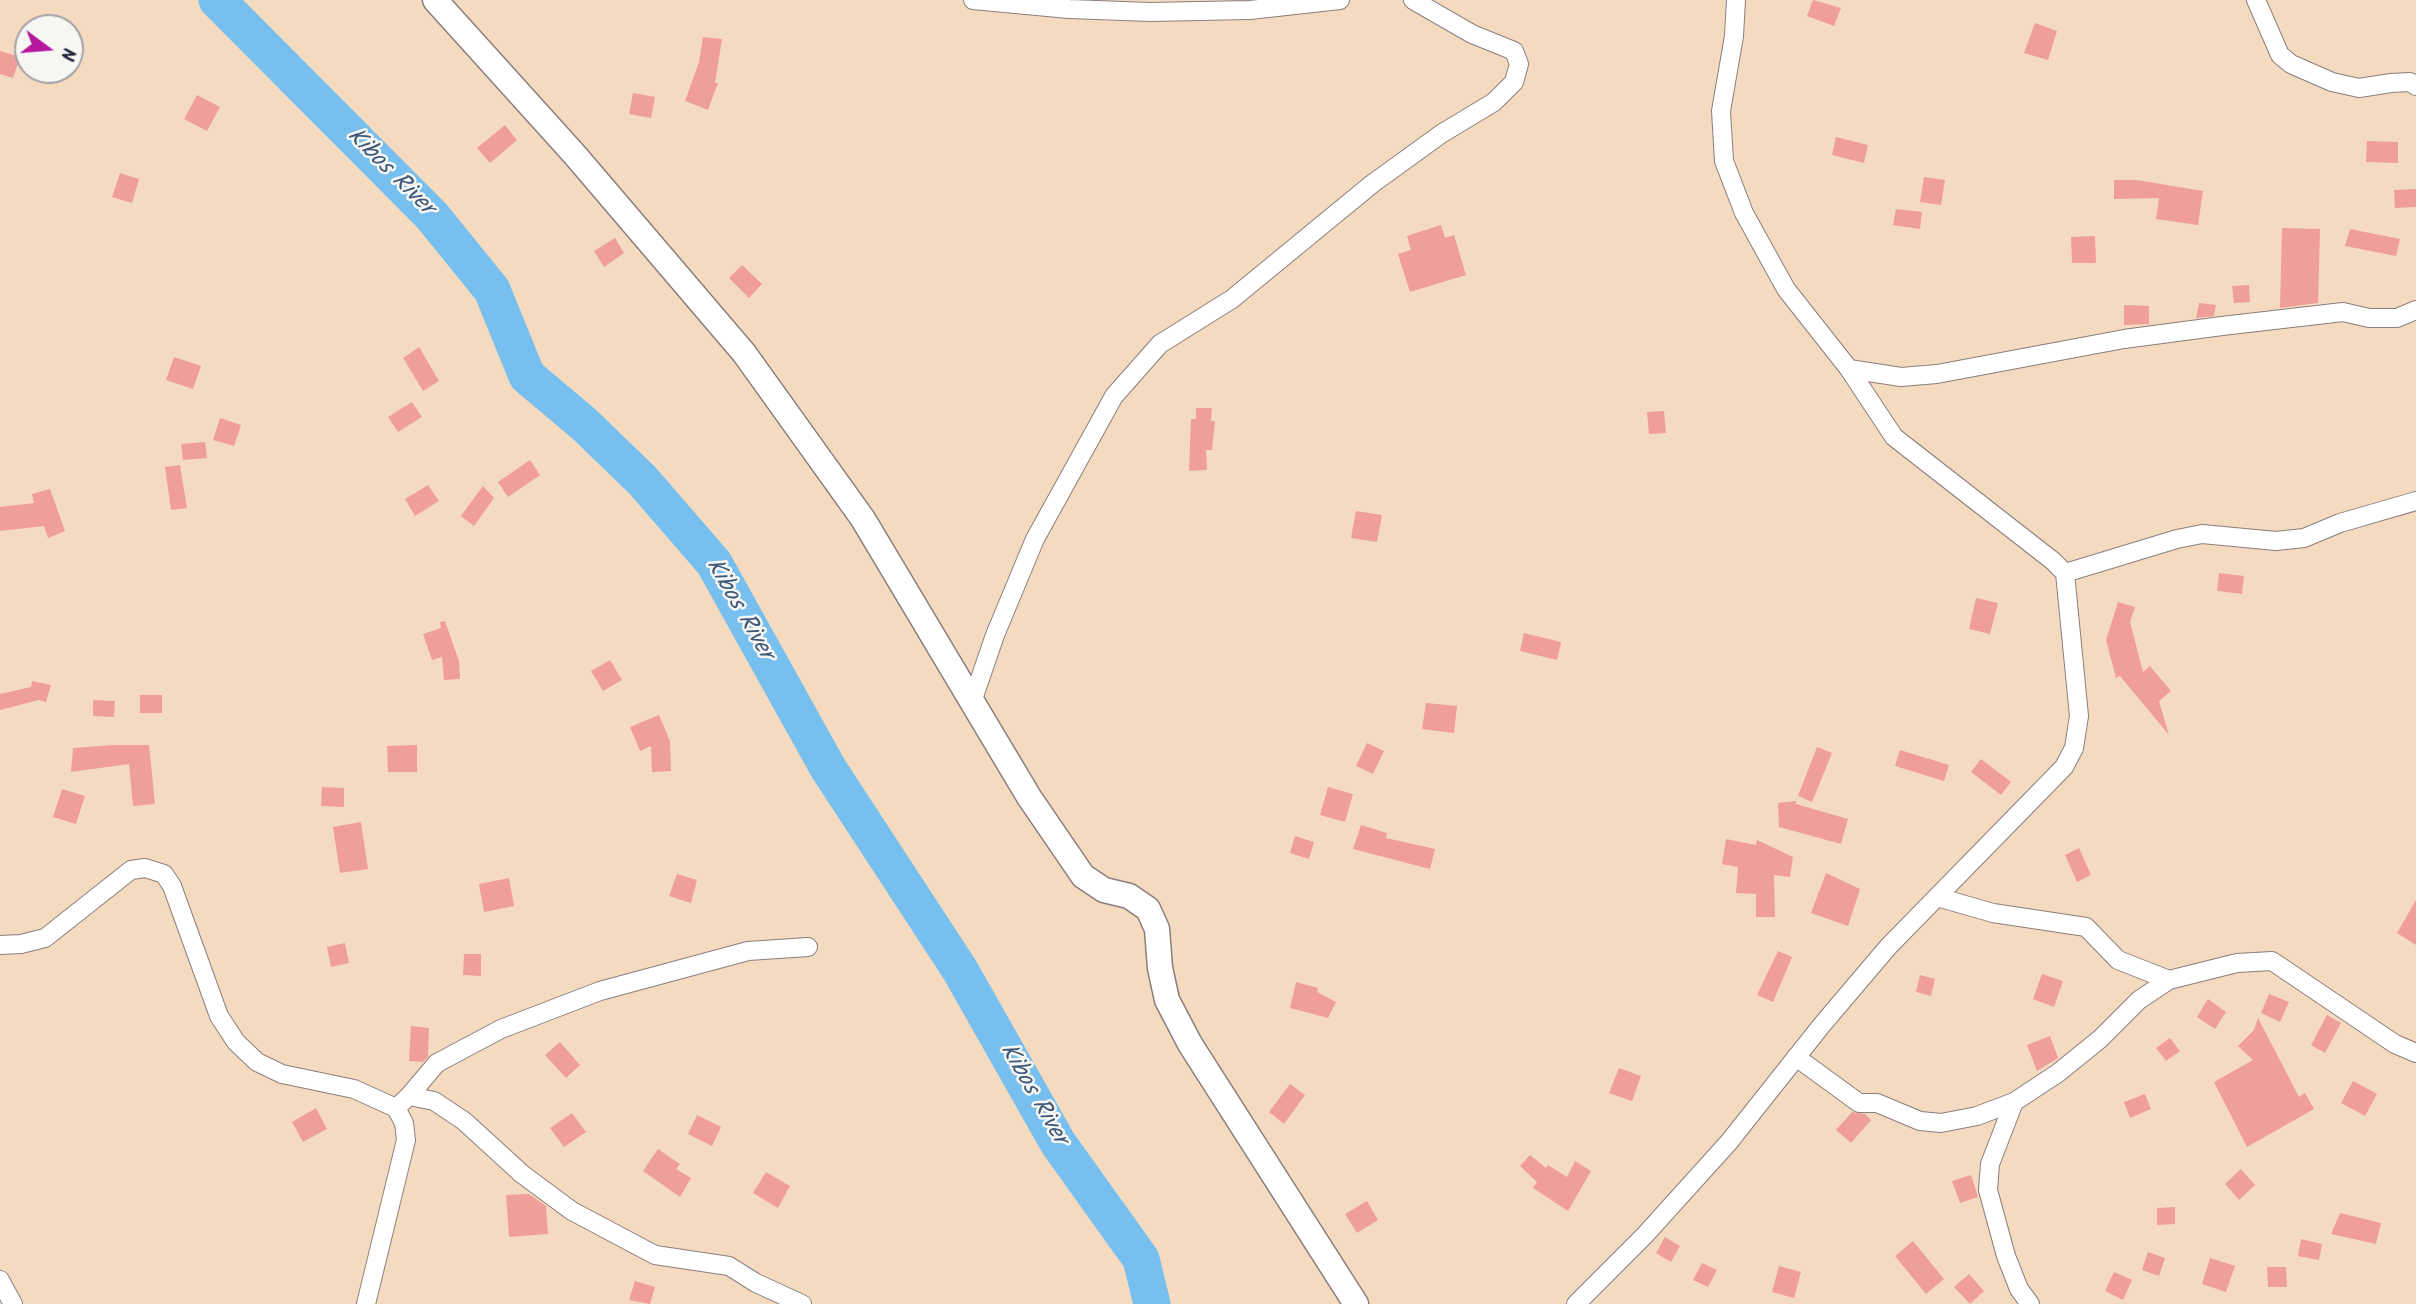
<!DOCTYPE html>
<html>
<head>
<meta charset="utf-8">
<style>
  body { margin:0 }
  #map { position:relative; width:2416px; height:1304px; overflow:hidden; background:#f4dbbf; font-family:Kalam,sans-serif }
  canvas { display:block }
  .north { position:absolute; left:14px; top:14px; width:70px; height:70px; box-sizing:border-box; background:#f6f6f2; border:2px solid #a1a1a9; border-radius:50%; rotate:106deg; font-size:19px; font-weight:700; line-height:28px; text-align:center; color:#22223b }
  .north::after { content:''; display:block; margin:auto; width:24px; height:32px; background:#b5179e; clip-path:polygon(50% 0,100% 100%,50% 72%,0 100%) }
</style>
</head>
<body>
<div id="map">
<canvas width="2416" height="1304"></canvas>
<div class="north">N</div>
</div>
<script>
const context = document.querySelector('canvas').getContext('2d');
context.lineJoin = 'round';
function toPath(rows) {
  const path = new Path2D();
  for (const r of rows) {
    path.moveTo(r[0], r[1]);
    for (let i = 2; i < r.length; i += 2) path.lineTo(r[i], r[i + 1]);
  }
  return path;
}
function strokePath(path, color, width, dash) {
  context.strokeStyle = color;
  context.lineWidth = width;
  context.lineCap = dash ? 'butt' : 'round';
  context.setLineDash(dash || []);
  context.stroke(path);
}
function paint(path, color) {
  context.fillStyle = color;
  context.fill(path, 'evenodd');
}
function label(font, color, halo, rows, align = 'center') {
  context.font = font + ' Kalam,sans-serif';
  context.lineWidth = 5;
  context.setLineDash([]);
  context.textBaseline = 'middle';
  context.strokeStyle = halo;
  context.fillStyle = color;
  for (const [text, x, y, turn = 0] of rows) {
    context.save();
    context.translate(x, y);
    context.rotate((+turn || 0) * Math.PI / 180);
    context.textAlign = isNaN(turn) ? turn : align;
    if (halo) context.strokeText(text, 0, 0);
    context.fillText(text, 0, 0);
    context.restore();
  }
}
strokePath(toPath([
  [217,0,432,216,492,290,527,376,584,424,642,480,714,563,828,768,960,970,1058,1143,1141,1259,1152,1304]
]), '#76bfef', 37);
paint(toPath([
  [1813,0,1841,8,1834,26,1807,16],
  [2035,23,2057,31,2048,60,2024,53],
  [703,37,722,39,715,83,718,83,708,110,685,101,699,62],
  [0,51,20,57,13,78,0,74],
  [633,93,655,97,651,118,629,114],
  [197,95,220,107,207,131,184,119],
  [505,125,517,140,490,163,477,148],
  [1836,137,1868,145,1864,163,1832,155],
  [2367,141,2398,142,2398,163,2366,162],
  [120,173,139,179,132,203,112,197],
  [1924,177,1945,180,1941,205,1920,202],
  [2114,180,2137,180,2203,191,2198,225,2156,219,2159,198,2114,199],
  [2416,189,2416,207,2395,208,2394,190],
  [1896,209,1922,212,1920,229,1893,225],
  [1441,225,1445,238,1454,235,1466,275,1410,292,1398,254,1411,250,1407,236],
  [2282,228,2320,229,2318,303,2280,308],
  [2350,229,2400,239,2396,256,2345,246],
  [2095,236,2096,263,2072,263,2071,237],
  [615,238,624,253,604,267,594,251],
  [742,265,762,284,749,298,729,278],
  [2249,285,2250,302,2234,303,2232,286],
  [2199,303,2216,305,2214,316,2196,318],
  [2124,305,2149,306,2149,324,2124,325],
  [419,347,439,381,423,391,403,358],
  [174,357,201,366,193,389,166,380],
  [412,402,422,417,398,432,388,417],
  [1196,408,1212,408,1211,421,1215,421,1212,450,1206,450,1207,470,1189,471,1191,419,1196,419],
  [1664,411,1666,433,1649,434,1647,412],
  [220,418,241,425,234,446,213,440],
  [205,442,207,458,183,460,181,444],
  [530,460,540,475,508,497,498,482],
  [180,465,187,508,171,510,165,467],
  [428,485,439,501,415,516,405,499],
  [483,486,494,498,474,526,461,516],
  [50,489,65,531,48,538,44,526,0,531,0,507,34,503,32,494],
  [1356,511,1382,515,1377,542,1351,538],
  [2219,573,2244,576,2242,594,2217,591],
  [1976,598,1998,603,1990,634,1969,629],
  [2118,602,2135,607,2130,622,2143,672,2150,666,2171,691,2159,701,2169,735,2120,676,2116,678,2106,640],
  [445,621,459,661,460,679,444,680,442,657,432,660,423,634,441,628,440,622],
  [1524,633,1561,642,1557,660,1520,651],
  [610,660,622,680,603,691,591,671],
  [32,681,51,685,46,702,39,700,0,710,0,694,31,687],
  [140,695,162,695,162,713,140,713],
  [93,700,115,701,114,717,93,716],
  [1426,703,1457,706,1454,733,1422,729],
  [659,715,670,741,671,771,652,772,651,746,640,751,630,727],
  [1367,743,1384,751,1373,774,1356,766],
  [113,745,149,745,155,804,133,806,129,764,71,772,73,748],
  [417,745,417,772,388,772,387,746],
  [1817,747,1832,753,1812,802,1798,796],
  [1900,750,1949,765,1944,781,1895,766],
  [1981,759,2011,782,2001,795,1971,772],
  [322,787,344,788,344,807,321,806],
  [1328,787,1353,794,1345,822,1320,815],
  [62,789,85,796,76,824,53,817],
  [1796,801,1796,804,1848,819,1841,844,1779,827,1778,803],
  [361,822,368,869,340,873,333,827],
  [1361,825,1387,833,1386,838,1435,849,1430,869,1353,849],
  [1295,836,1314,842,1309,859,1290,853],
  [1726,839,1756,845,1757,840,1793,857,1790,877,1774,875,1775,917,1756,917,1756,894,1736,893,1738,867,1722,864],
  [2079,848,2091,875,2077,882,2065,855],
  [1826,873,1860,889,1848,926,1811,913],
  [677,874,697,880,691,903,669,896],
  [509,878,514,906,484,912,479,884],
  [2416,900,2416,945,2397,933],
  [345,943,349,963,331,967,327,947],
  [1778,951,1792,957,1773,1002,1757,995],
  [464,954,481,954,481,976,463,975],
  [2042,974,2063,981,2054,1007,2033,999],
  [1920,975,1935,979,1931,996,1916,992],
  [1296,982,1318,988,1317,992,1336,1002,1328,1018,1290,1008],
  [2269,994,2289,1002,2280,1022,2261,1013],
  [2208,999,2226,1012,2215,1029,2197,1017],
  [2327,1015,2341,1023,2325,1053,2311,1045],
  [2258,1018,2299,1097,2305,1093,2314,1109,2247,1147,2214,1082,2253,1060,2238,1046,2254,1030],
  [411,1026,429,1028,428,1057,423,1062,409,1061],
  [2050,1036,2058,1058,2037,1071,2027,1045],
  [2170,1038,2180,1051,2166,1061,2156,1048],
  [560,1042,580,1065,566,1078,545,1055],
  [1619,1068,1641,1076,1632,1101,1609,1093],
  [2353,1081,2377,1094,2365,1116,2341,1103],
  [1290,1084,1305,1095,1284,1124,1269,1112],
  [2145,1094,2151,1109,2130,1118,2124,1102],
  [316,1108,327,1129,303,1142,292,1122],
  [1852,1112,1865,1114,1871,1120,1851,1143,1836,1130],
  [572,1113,586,1132,564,1147,550,1128],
  [697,1115,721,1127,712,1146,688,1134],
  [658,1149,680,1164,676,1169,691,1178,680,1197,643,1171],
  [1530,1155,1546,1168,1548,1165,1567,1177,1575,1161,1591,1171,1568,1211,1533,1188,1537,1182,1520,1166],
  [2241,1169,2255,1185,2239,1200,2225,1184],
  [766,1172,790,1186,778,1208,753,1193],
  [1971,1175,1978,1197,1960,1203,1952,1181],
  [529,1194,546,1206,548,1234,509,1237,506,1195],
  [1367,1201,1378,1220,1357,1233,1345,1214],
  [2175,1207,2175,1224,2157,1225,2157,1208],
  [2340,1213,2381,1223,2376,1244,2331,1234],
  [1665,1237,1680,1246,1671,1262,1656,1253],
  [2301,1239,2322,1244,2319,1260,2298,1256],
  [1913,1241,1944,1279,1926,1294,1895,1256],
  [2148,1252,2165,1258,2159,1276,2142,1270],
  [2210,1258,2235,1266,2226,1292,2202,1284],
  [1702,1263,1717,1270,1708,1287,1693,1280],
  [1779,1266,1801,1272,1794,1298,1772,1292],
  [2267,1267,2286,1267,2287,1287,2268,1287],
  [2114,1272,2132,1280,2123,1300,2105,1291],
  [1969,1274,1984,1291,1970,1304,1954,1287],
  [635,1281,655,1287,650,1304,629,1300]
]), '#f09e99');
const street = toPath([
  [973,0,1069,9,1150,12,1250,10,1340,0],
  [2256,0,2280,55,2291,64,2332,82,2359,88,2391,83,2410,82,2416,86],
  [1849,369,1901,377,1937,374,2124,339,2222,326,2343,312,2369,318,2397,318,2416,310],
  [2065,573,2177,539,2202,534,2276,541,2304,538,2340,523,2416,501],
  [972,702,995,635,1035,539,1114,396,1160,344,1232,299,1372,184,1441,134,1494,102,1514,82,1519,64,1514,51,1472,34,1413,0],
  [1937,897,1993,913,2086,927,2118,960,2169,980,2237,963,2272,961,2395,1044,2416,1053],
  [0,945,21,944,45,938,131,870,145,868,164,874,172,886,219,1016,236,1042,257,1062,282,1074,354,1089,396,1108,404,1123,406,1140,366,1304],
  [1796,1057,1859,1103,1877,1103,1920,1121,1941,1123,1977,1116,2014,1102,2058,1073,2100,1039,2139,1000,2169,980],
  [409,1096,437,1063,501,1029,600,991,748,951,808,947],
  [2014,1102,1990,1164,1988,1190,2006,1256,2019,1289,2030,1304],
  [396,1108,409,1096,434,1101,464,1121,522,1174,572,1211,655,1255,729,1266,756,1283,802,1304],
  [0,1280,13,1304],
  [1576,1304,1645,1235,1729,1142,1821,1026,1888,947,2064,767,2074,748,2079,716,2065,573,2053,561,1894,437,1849,369,1786,289,1744,213,1724,161,1721,111,1734,36,1736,0]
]);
const secondary = toPath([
  [435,0,575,155,744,353,863,519,1029,797,1083,876,1104,890,1129,896,1148,909,1157,929,1160,968,1167,1000,1190,1044,1356,1304]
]);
strokePath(street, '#8b7e7d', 20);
strokePath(secondary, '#8b7e7d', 27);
strokePath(street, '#fff', 18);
strokePath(secondary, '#fff', 24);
label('italic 24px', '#3f597a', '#f6f6f2', [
  ["Kibos River",389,173,45],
  ["Kibos River",738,610,60],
  ["Kibos River",1032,1095,60]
]);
</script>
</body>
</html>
